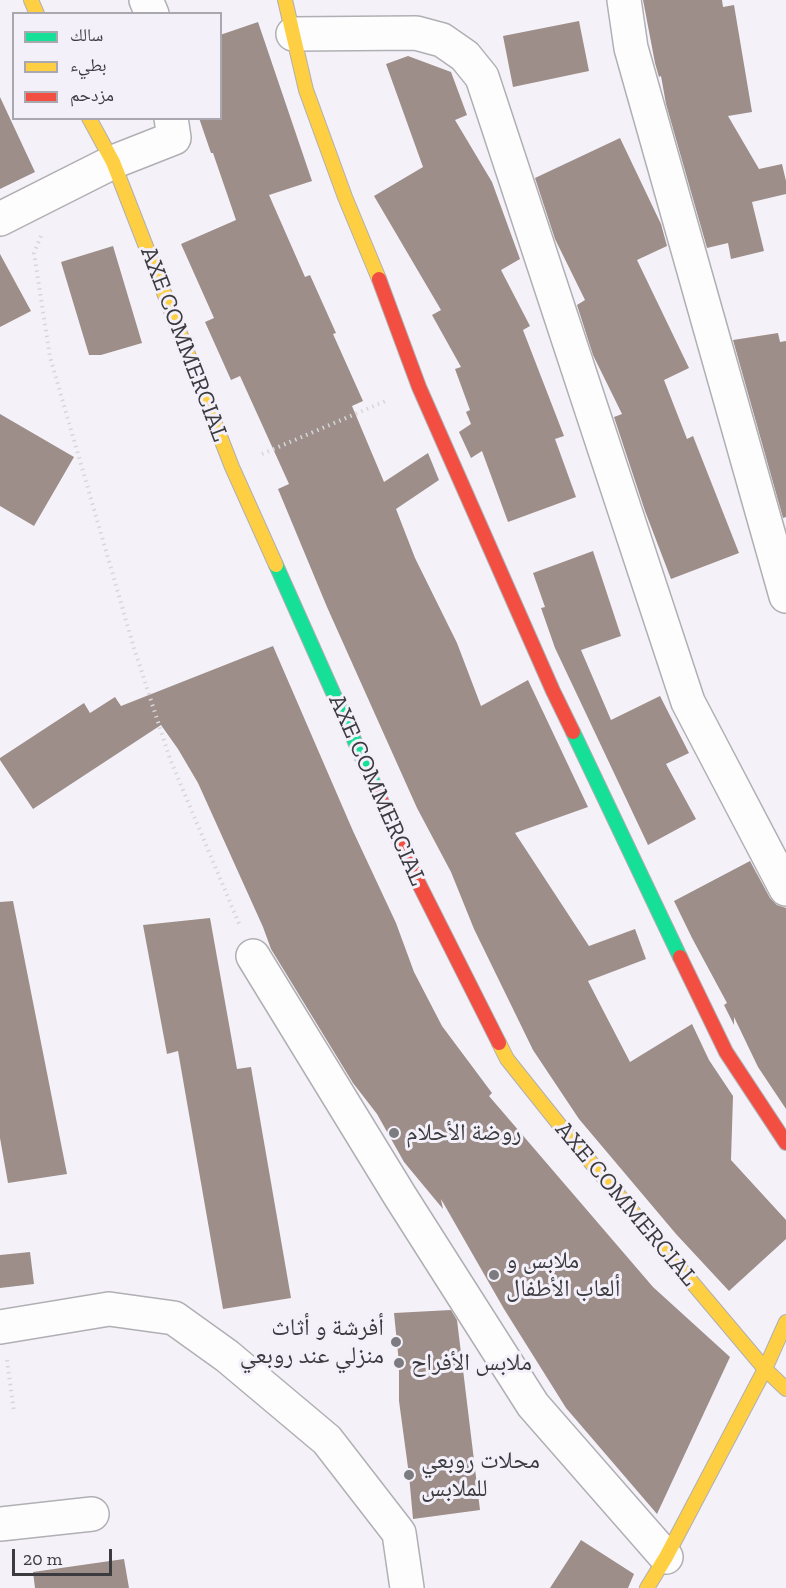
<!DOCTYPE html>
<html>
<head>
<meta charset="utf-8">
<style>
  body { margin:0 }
  #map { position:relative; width:786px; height:1588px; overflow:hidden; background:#f4f2f8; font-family:"Zilla Slab","Noto Naskh Arabic",serif }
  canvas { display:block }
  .legend { position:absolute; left:12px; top:12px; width:210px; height:108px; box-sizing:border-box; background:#f3f0fa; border:2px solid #aaa8af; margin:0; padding:8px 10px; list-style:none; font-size:18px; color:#3c3b3f }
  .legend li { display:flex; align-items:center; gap:12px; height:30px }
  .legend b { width:30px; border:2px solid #aaa8af }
  .scale { position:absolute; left:12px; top:1549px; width:100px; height:27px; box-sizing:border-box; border:3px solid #3c3b3f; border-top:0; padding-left:8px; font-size:18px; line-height:21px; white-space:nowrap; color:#3c3b3f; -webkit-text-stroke:4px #f3f0fa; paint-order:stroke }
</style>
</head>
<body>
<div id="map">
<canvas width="786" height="1588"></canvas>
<ul class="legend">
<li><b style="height:8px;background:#16e098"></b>سالك</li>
<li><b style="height:8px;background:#ffcf43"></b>بطيء</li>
<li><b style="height:8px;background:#f24e42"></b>مزدحم</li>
</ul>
<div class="scale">20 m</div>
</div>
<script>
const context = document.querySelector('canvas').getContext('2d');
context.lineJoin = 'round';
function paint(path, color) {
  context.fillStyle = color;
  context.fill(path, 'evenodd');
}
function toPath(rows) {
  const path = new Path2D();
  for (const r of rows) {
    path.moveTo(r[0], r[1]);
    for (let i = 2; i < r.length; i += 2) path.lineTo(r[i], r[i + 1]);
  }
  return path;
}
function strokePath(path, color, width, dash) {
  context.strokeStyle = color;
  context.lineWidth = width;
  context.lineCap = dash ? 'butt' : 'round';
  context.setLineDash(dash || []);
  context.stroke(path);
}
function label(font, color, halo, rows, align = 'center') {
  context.font = font + ' "Zilla Slab","Noto Naskh Arabic",serif';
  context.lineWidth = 6;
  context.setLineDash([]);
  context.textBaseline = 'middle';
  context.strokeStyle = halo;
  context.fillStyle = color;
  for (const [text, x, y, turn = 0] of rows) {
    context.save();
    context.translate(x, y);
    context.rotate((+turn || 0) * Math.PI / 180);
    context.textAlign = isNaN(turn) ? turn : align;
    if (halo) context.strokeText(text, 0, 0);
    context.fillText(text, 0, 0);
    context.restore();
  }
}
paint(toPath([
  [643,0,722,0,723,7,734,5,752,112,728,116,759,169,782,164,786,181,786,194,752,202,764,251,731,259,728,243,707,248,666,104,661,76,659,77,655,63],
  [579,21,589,71,513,87,503,36],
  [258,22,312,181,269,195,305,277,310,275,336,333,333,334,363,401,352,406,384,482,428,453,439,480,396,509,415,558,457,643,481,706,528,680,588,807,515,833,589,946,635,929,646,959,588,981,605,1014,630,1062,692,1024,709,1060,733,1096,731,1160,786,1220,786,1239,729,1291,676,1234,579,1119,533,1050,474,929,451,872,417,808,327,607,278,489,289,484,240,376,231,380,205,322,214,318,181,244,236,220,213,153,211,153,199,118,220,118,220,35],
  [408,56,451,72,467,115,455,120,492,182,520,259,501,270,530,326,523,330,564,436,555,439,576,497,508,522,482,451,471,458,459,432,471,424,466,412,470,410,455,369,461,367,432,315,441,310,374,196,423,167,386,64],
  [0,97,35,172,0,189],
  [620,138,661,224,667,246,637,260,689,368,664,380,687,439,693,436,739,553,671,579,645,511,614,417,622,414,593,355,577,305,585,300,555,239,535,178],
  [113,246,142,343,101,355,89,355,61,262],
  [0,254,31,311,0,327],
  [778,333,780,342,786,341,786,517,783,518,733,340],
  [0,414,74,457,34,526,0,506],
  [593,551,621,636,581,650,611,720,660,696,689,753,666,764,696,819,648,845,555,648,541,608,545,607,533,573],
  [273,646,353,831,396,923,414,972,442,1026,492,1093,489,1096,653,1287,730,1357,657,1514,566,1408,504,1309,441,1199,443,1209,404,1162,377,1114,353,1083,271,949,263,927,198,783,178,749,161,725,33,809,0,760,0,758,84,703,90,713,115,697,121,706],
  [750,861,770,898,777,905,786,908,786,1109,758,1067,734,1017,734,1025,724,1005,727,1003,692,938,674,901],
  [13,901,67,1174,8,1183,0,1138,0,902],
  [210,918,237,1069,251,1067,291,1298,223,1309,178,1051,167,1054,143,925],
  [30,1252,34,1284,0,1288,0,1255],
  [451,1310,457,1320,480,1510,413,1519,409,1475,399,1401,399,1363,394,1313],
  [581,1540,634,1574,628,1588,550,1588],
  [124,1559,129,1588,35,1588,33,1572]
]), '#9d8e8a');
const street = toPath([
  [146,0,152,14],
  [624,0,631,48,786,596],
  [293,34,416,33,442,40,465,56,482,77,688,702,786,889],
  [0,219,113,162,174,138,171,118],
  [253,956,400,1196,533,1405,666,1557],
  [0,1327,109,1309,174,1318,227,1356,327,1440,399,1533,407,1588],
  [0,1524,92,1514]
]);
const fast = toPath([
  [276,565,376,789],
  [573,732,680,957]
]);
const slow = toPath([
  [31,0,37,14],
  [285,0,306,90,345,197,379,279],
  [89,118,113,162,232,467,276,565],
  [499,1043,507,1059,562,1128,765,1369,786,1389],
  [647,1588,666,1557,765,1369,786,1322]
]);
const jam = toPath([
  [379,279,419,387,553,691,573,732],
  [376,789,411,868,499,1043],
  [680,957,726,1052,786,1143]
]);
strokePath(street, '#b0afb3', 36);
strokePath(fast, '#b0afb3', 16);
strokePath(slow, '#b0afb3', 16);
strokePath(jam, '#b0afb3', 16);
strokePath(toPath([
  [41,236,34,253,50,357,134,648,170,759,240,926],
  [262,454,388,400],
  [7,1360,14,1412]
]), '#d7d7d9', 4, [1.5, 4.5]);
strokePath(street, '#fdfdfe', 33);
strokePath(fast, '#16e098', 14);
strokePath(slow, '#ffcf43', 14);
strokePath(jam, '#f24e42', 14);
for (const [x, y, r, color] of [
  [394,1133,6,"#7c7b80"],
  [494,1275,6,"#7c7b80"],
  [396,1342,6,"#7c7b80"],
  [399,1363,6,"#7c7b80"],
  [409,1475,6,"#7c7b80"]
]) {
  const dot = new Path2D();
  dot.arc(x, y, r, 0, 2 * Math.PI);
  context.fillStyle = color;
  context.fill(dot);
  strokePath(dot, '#f3f0fa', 2);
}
label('24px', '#3c3b3f', '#f3f0fa', [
  ["AXE COMMERCIAL",184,344,69],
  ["AXE COMMERCIAL",377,790,66],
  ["AXE COMMERCIAL",626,1204,50]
]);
label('24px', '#3c3b3f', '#f3f0fa', [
  ["روضة الأحلام",406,1133],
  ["ملابس و",506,1261],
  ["ألعاب الأطفال",506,1289],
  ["أفرشة و أثاث",384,1328,"right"],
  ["منزلي عند روبعي",384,1356,"right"],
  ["ملابس الأفراح",411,1363],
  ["محلات روبعي",421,1461],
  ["للملابس",421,1489]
], 'left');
</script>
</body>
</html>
